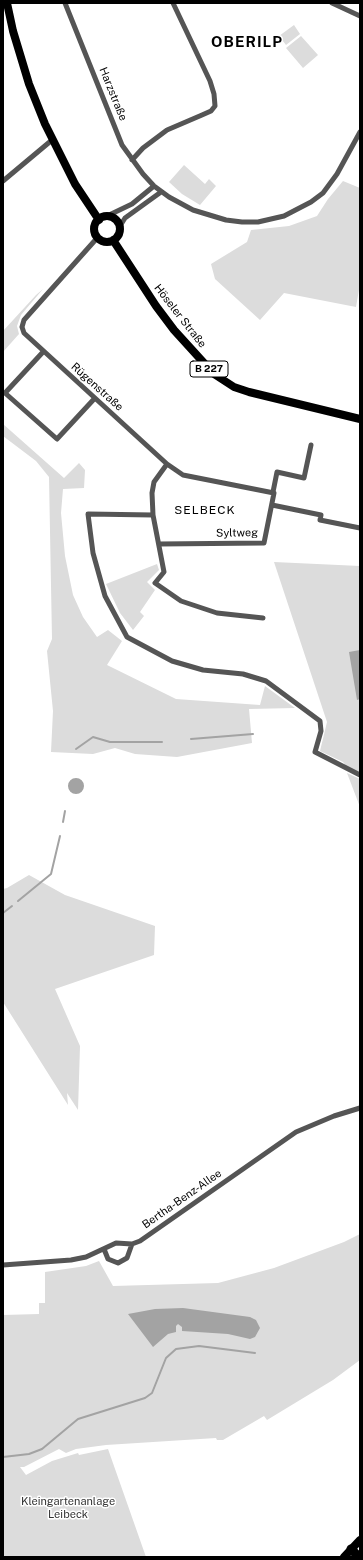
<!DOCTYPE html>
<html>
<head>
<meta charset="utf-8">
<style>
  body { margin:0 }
  #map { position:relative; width:363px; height:1560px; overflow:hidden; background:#fff; font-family:"Public Sans",sans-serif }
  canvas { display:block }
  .frame { position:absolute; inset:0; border:4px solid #000; pointer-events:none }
</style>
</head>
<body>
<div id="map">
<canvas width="363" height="1560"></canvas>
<div class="frame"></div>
</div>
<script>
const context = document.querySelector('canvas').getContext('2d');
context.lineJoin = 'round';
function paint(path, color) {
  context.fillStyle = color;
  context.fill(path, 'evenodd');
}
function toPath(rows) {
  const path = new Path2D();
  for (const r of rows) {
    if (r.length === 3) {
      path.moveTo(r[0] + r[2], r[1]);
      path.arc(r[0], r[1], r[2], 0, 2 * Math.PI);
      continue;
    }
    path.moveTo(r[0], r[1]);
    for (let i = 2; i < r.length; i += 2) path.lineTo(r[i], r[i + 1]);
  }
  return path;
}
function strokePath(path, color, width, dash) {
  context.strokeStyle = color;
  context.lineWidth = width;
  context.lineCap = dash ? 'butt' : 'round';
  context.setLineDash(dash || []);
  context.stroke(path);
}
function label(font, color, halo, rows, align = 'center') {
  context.font = font + ' "Public Sans",sans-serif';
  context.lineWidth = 3;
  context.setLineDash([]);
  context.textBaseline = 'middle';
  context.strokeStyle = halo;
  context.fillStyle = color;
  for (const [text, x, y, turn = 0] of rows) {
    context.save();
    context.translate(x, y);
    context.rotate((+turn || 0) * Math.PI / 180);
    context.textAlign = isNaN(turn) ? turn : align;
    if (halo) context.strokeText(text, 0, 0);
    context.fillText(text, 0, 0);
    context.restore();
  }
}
paint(toPath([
  [294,25,300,34,286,45,279,36],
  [301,36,318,55,303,68,286,48],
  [184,165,205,184,209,179,216,186,200,205,182,194,169,182],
  [343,181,360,188,360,284,356,307,284,293,260,320,215,279,211,264,247,242,251,230,289,226,317,216,328,199],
  [43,289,21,315,17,326,19,334,3,352,3,331,36,295],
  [3,424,64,478,79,463,85,470,84,488,63,489,61,513,65,556,73,595,83,617,97,637,108,630,122,641,107,665,176,699,260,705,265,686,295,708,249,709,252,743,177,757,135,754,115,748,93,754,51,752,53,711,47,651,52,639,49,477,36,461,3,436],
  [274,562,360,566,360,773,347,767,343,762,320,751,327,722],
  [157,564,159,570,147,582,155,590,140,612,144,616,133,630,120,613,106,584],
  [347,773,360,779,360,807],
  [29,875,65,895,155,926,154,955,55,989,80,1046,78,1110,67,1093,68,1105,3,1002,3,889,7,888],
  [360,1234,360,1360,333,1380,267,1420,264,1416,223,1440,217,1440,216,1438,106,1445,76,1449,66,1453,59,1449,24,1467,20,1467,26,1475,52,1461,78,1453,79,1455,108,1449,146,1557,3,1557,3,1315,39,1314,39,1303,45,1303,45,1272,86,1266,99,1261,113,1286,218,1283,274,1268,344,1242]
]), '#dcdcdc');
paint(toPath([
  [360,650,360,699,357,700,349,652],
  [76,786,8],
  [183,1308,250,1317,256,1320,260,1328,255,1337,250,1339,228,1334,182,1331,182,1327,178,1324,176,1326,176,1332,168,1334,153,1347,128,1314,155,1309]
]), '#a3a3a3');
strokePath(toPath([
  [191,739,253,734],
  [76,749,93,737,110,742,162,742],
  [63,822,65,811],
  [18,901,51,874,60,836],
  [3,913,12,906],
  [3,1457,29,1454,42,1449,78,1419,145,1398,152,1393,166,1358,176,1349,199,1346,255,1353]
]), '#a3a3a3', 2);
strokePath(toPath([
  [65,3,122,145,143,174,154,186,169,197,193,210,226,220,242,222,258,222,284,216,311,202,323,193,337,174,360,132],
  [332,3,360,16],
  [132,160,143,148,167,130,202,115,211,111,215,106,214,94,210,81,173,3],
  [3,181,52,140],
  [107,216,132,204,154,186],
  [120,226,125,218,161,192],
  [98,237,24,320,22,327,24,333,167,464,183,475,274,493,264,543,159,544],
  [43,352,5,393,57,439,95,398],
  [167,464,154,482,152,493,153,515,164,572,155,583,181,601,217,613,263,618],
  [273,492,277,472,304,478,311,445],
  [272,505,321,515,320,520,360,528],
  [153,515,88,514,93,553,105,596,127,637,172,661,203,670,243,674,266,681,320,721,321,731,315,752,360,775],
  [104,1249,108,1259,118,1263,127,1258,132,1244],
  [3,1265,71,1260,86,1257,116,1243,132,1244,140,1241,296,1132,334,1116,360,1108]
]), '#555', 5);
strokePath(toPath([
  [7,3,13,31,29,84,45,124,75,184,99,220],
  [107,229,13],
  [113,240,156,306,174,330,214,374,234,387,249,392,360,419],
  [344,1557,360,1540]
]), '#000', 8);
strokePath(toPath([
  [351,1549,359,1557]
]), '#000', 9);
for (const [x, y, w] of [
  [209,369,38]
]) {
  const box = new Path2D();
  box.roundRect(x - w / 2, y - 8, w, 16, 3);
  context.fillStyle = '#fff';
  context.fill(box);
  strokePath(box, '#000', 1);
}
label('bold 10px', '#000', null, [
  ["B 227",209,369]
]);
label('11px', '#000', '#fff', [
  ["Harzstraße",113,94,68],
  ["Höseler Straße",180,316,52],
  ["Rügenstraße",97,387,42],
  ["Syltweg",237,533,-1],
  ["Bertha-Benz-Allee",182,1199,-35]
]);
label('11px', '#333', '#fff', [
  ["Kleingartenanlage",68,1502],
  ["Leibeck",68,1515]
]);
context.letterSpacing = '1px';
label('12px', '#000', '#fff', [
  ["SELBECK",205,510]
]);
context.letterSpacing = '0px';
context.letterSpacing = '1px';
label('bold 15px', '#000', '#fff', [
  ["OBERILP",247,42]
]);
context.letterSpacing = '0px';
</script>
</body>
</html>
